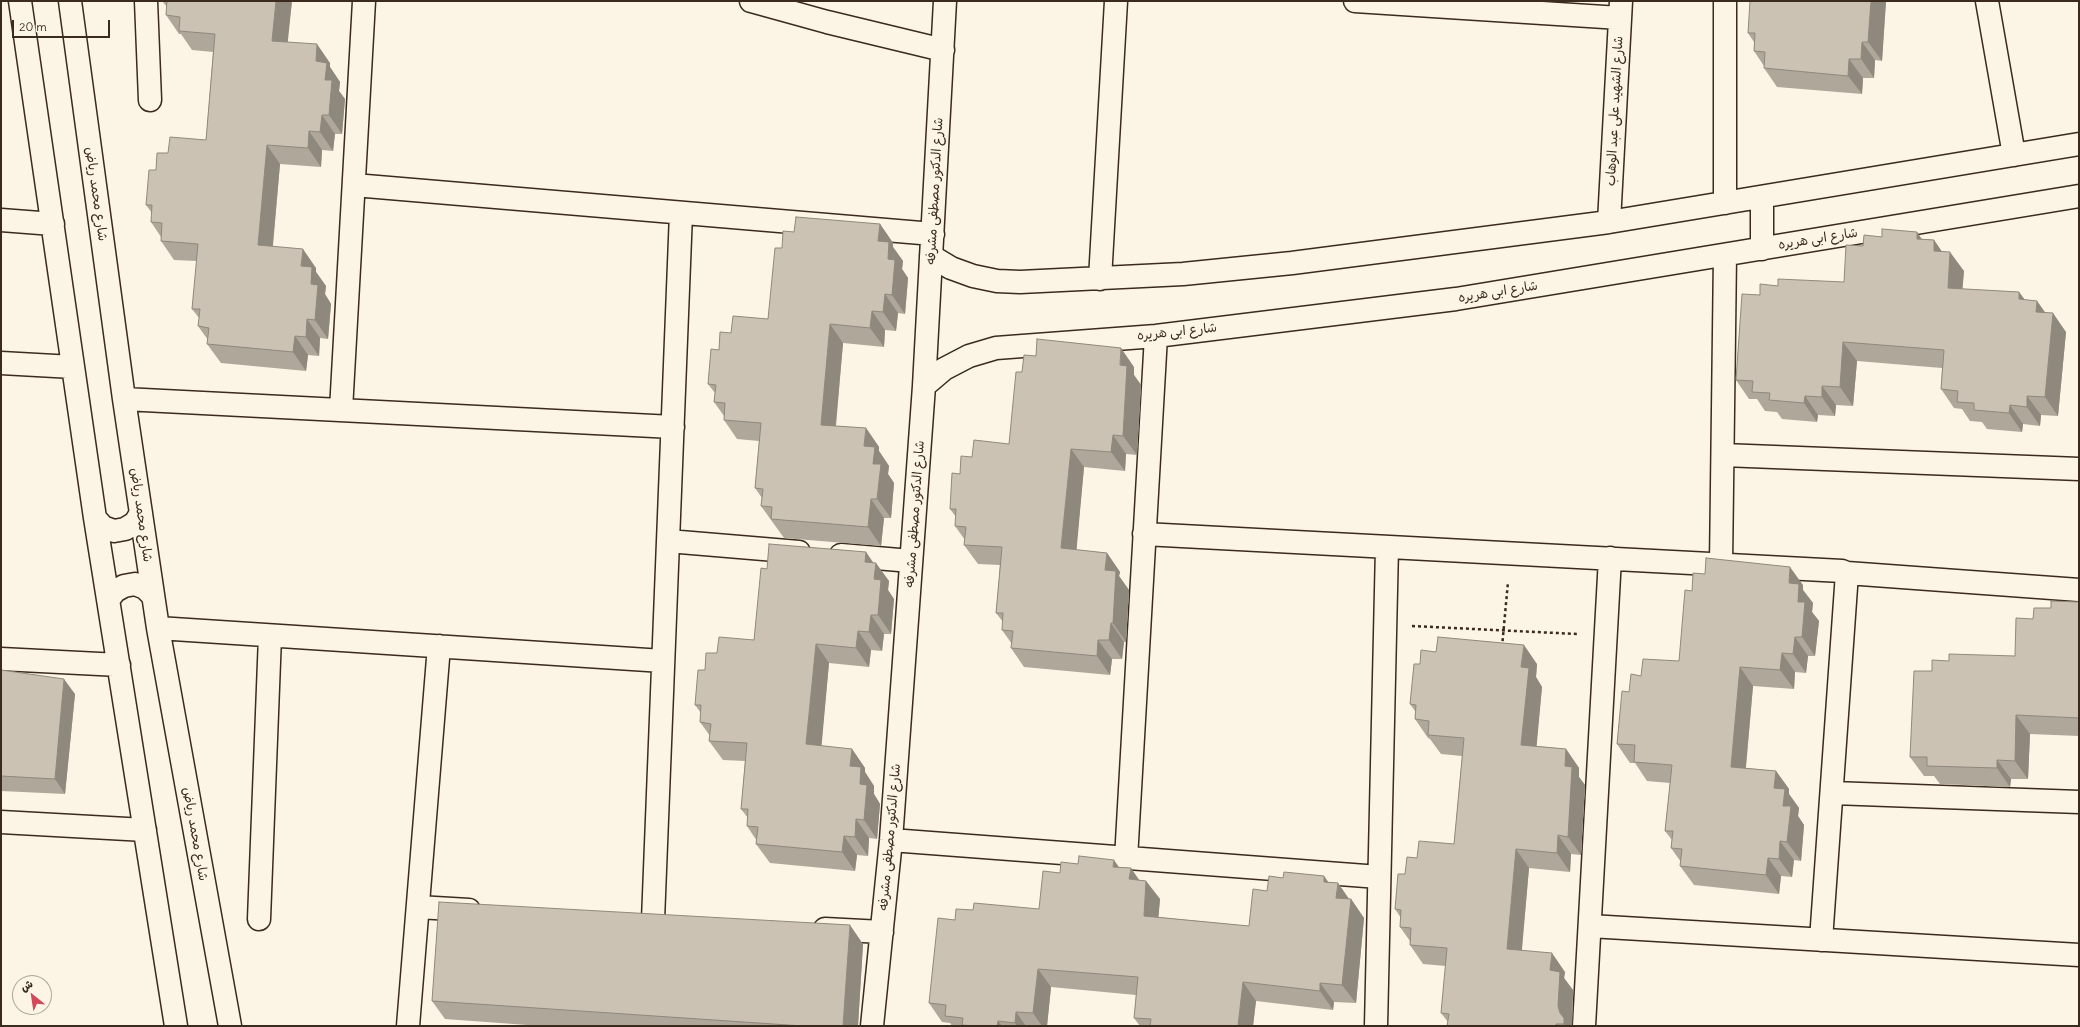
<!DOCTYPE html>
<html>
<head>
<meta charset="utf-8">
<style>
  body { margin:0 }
  #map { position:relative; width:2080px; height:1027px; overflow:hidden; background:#fcf5e5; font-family:Delius,"Playpen Sans Arabic",sans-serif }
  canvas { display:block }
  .frame { position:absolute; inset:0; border:2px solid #3b2a1e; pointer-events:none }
  .north { position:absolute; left:12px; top:975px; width:40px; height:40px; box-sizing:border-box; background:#fcf5e5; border:1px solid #afa495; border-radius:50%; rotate:330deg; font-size:11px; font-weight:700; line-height:16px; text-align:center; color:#3b2a1e }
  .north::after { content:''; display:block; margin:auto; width:14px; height:18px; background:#d1495b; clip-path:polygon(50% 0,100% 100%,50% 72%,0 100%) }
  .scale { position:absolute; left:12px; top:20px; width:98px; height:18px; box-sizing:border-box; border:2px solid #3b2a1e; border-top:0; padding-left:5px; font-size:12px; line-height:14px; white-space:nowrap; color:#3b2a1e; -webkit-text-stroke:3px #fcf5e5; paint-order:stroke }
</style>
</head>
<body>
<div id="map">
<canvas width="2080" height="1027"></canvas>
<div class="frame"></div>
<div class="north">ش</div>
<div class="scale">20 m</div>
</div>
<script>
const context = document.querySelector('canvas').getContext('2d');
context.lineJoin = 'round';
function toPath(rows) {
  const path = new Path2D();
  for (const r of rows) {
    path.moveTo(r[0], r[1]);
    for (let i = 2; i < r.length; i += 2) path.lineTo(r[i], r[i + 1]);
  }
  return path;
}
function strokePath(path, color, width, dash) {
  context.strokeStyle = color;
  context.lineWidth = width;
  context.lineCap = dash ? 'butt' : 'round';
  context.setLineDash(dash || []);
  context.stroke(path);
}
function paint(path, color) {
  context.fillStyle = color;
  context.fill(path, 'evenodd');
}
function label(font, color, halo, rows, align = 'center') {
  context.font = font + ' Delius,"Playpen Sans Arabic",sans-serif';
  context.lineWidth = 4;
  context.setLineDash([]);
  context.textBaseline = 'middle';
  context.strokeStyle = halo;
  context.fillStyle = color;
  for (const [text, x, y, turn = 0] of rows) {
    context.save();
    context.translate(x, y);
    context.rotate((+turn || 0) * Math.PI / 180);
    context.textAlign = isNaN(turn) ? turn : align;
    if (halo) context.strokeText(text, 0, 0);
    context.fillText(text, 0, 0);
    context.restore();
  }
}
const minor = toPath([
  [20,1,95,518,176,1026],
  [70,1,124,399,158,628,230,1026],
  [146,1,150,100],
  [751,1,827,22,943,50],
  [1355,1,1448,7],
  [1449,1,1448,7,1620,18],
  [1725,1,1725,203],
  [1987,1,2014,155],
  [354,185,933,234],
  [1,220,53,224],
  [1609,222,1621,1],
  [1762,249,1762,197],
  [931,256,951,268,973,276,997,281,1020,282,1183,274,1292,263,1609,222,2079,144],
  [1100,279,1116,1],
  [1,363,73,367],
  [924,386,944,369,969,356,996,348,1156,336,1456,299,2079,196],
  [124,399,673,427],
  [341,410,364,1],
  [1723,455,2079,469],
  [95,518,103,527,114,531,125,529,135,523,141,513],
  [1144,534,1842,571,1847,573,2079,590],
  [668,541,799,552],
  [841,555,911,561],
  [1721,564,1725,255],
  [108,600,115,591,124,586,135,584,145,588,153,596],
  [158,628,663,661],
  [1,659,119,665],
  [1833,793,2079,802],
  [1,822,145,830],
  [891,840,1379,877],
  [1126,859,1156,336],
  [418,907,469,910],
  [259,919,270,636],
  [653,920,681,213],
  [1590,926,2079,955],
  [825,929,882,932],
  [1821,940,1847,573],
  [408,1026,439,646],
  [872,1026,891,840,924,386,945,1],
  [1376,1026,1387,547],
  [1584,1026,1610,558]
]);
strokePath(minor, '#3b2a1e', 25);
strokePath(toPath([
  [1412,626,1577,634],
  [1502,647,1508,582]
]), '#3b2a1e', 2.5, [3, 3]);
strokePath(minor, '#fcf5e5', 22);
paint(toPath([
  [162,1,292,1,287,42,330,63,330,67,340,82,339,91,345,99,342,134,335,134,333,151,322,150,321,167,280,164,273,246,316,268,316,272,326,286,325,294,331,304,328,339,320,338,319,356,308,355,306,371,221,363,207,344,208,340,198,326,199,318,192,309,197,261,174,260,161,241,161,237,151,222,152,213,146,205,156,170,168,153,206,140,213,52,192,50,181,34,179,34,166,15,167,7],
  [1886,1,1882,61,1875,60,1874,78,1863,78,1862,94,1777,87,1764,68,1764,66,1754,51,1754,42,1748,33],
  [880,224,893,243,893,247,903,261,902,269,908,278,905,314,898,313,896,331,885,330,884,347,843,343,836,426,866,428,879,447,879,451,889,466,888,474,894,483,891,518,884,518,881,546,784,538,761,506,762,498,755,488,759,441,737,439,724,420,724,416,714,402,715,393,708,384,719,350,731,333,768,319,782,248,794,232],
  [1922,239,1934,240,1942,252,1964,271,1962,289,2019,292,2025,300,2037,301,2045,312,2066,332,2058,416,2041,415,2040,426,2023,424,2022,432,1987,429,1982,422,1970,421,1962,409,1954,408,1941,389,1942,368,1857,361,1853,406,1836,405,1835,416,1818,415,1817,422,1782,419,1777,412,1765,411,1757,399,1749,399,1736,380,1760,295,1778,286,1844,282,1863,246],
  [1036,356,1134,367,1134,375,1141,385,1137,455,1126,454,1125,471,1084,467,1076,550,1107,553,1120,572,1119,576,1129,590,1126,642,1124,642,1122,659,1112,659,1110,675,1024,667,1011,648,1012,644,1002,630,1003,622,996,613,1000,565,978,564,964,545,965,540,955,526,956,517,950,509,960,474,972,457,1009,444,1022,372],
  [866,552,873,562,889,581,888,590,894,599,891,634,884,634,882,651,871,650,869,667,829,663,821,746,852,749,865,768,865,772,874,786,874,794,880,804,877,839,869,838,868,856,857,855,855,871,770,863,756,844,757,841,747,826,748,818,741,809,745,761,723,760,709,741,710,736,700,722,701,713,695,705,705,670,717,653,754,640,767,569],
  [1803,585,1803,590,1813,603,1812,612,1819,621,1815,656,1808,656,1806,673,1795,672,1794,689,1753,686,1746,768,1776,771,1789,789,1789,794,1799,808,1798,816,1804,825,1801,861,1794,860,1792,877,1781,876,1779,894,1694,885,1680,866,1681,862,1671,848,1672,840,1665,831,1670,783,1647,781,1635,763,1630,763,1617,744,1629,692,1641,676,1679,661,1692,591],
  [2079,602,2079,736,2030,734,2028,779,2011,779,2010,787,1940,784,1934,776,1924,776,1910,757,1932,671,1949,661,2015,656,2033,619,2051,608],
  [1436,652,1537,664,1536,677,1542,687,1536,746,1566,749,1579,768,1579,777,1585,785,1581,855,1571,854,1570,872,1529,868,1522,950,1565,972,1564,978,1573,990,1572,1026,1447,1026,1448,1022,1441,1013,1446,966,1423,964,1410,945,1410,941,1400,927,1401,918,1395,909,1405,874,1417,858,1454,844,1462,756,1441,754,1430,739,1428,738,1415,719,1415,711,1410,704,1420,664],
  [1,670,75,694,65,794,1,791],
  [1119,867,1139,880,1146,881,1160,899,1158,917,1249,926,1267,891,1329,882,1338,883,1349,899,1351,899,1364,918,1356,1003,1334,1002,1333,1010,1256,1001,1253,1026,1140,1026,1134,1018,1136,995,1051,987,1047,1026,952,1026,950,1023,942,1022,929,1003,955,920,973,910,1039,909,1060,873],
  [863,944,858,1026,541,1026,445,1019,432,1001]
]), '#afa79a');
paint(toPath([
  [276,1,292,1,286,59,272,41],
  [1871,1,1886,1,1882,61,1868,42],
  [1862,42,1875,60,1874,78,1861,59],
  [317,44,330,63,330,67,340,82,339,91,345,99,342,134,329,115,325,80,316,61],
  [1849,59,1863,78,1862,94,1848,76],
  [322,115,335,134,333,151,320,132],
  [309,131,322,150,321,167,308,148],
  [267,145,280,164,271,264,258,245],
  [880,224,893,243,893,247,903,261,902,269,908,278,905,314,892,295,878,241],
  [1917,232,1930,251,1917,239],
  [1934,240,1947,259,1934,251],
  [303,249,316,268,316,272,326,286,325,294,331,304,328,339,315,320,301,266],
  [1950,252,1964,271,1961,307,1948,288],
  [2019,292,2033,311,2019,299],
  [885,294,898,313,896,331,883,312],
  [2037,301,2050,320,2036,312],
  [872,311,885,330,884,347,870,328],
  [2053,313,2066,332,2058,416,2045,397],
  [307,319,320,338,319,356,306,337],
  [830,324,843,343,834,444,821,425],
  [295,336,308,355,306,371,293,352],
  [1843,342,1857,361,1853,406,1840,387],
  [1121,348,1134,367,1134,375,1141,385,1137,455,1123,436,1120,365],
  [1822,386,1836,405,1835,416,1822,397],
  [1805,396,1818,415,1817,422,1804,403],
  [2027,396,2041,415,2040,426,2027,407],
  [2010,405,2023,424,2022,432,2009,413],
  [866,428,879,447,879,451,889,466,888,474,894,483,891,518,877,499,873,464,864,446],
  [1113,435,1126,454,1125,471,1111,452],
  [1071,449,1084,467,1075,567,1061,548],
  [871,499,884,518,881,546,868,527],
  [866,552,875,566,876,563,889,581,888,590,894,599,891,634,878,615,874,579,865,562],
  [1107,553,1120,572,1119,576,1129,590,1126,642,1113,623,1105,570],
  [1790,567,1803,585,1803,590,1813,603,1812,612,1819,621,1815,656,1802,637,1798,602,1789,583],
  [871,615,884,634,882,651,869,632],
  [1111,623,1124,642,1122,659,1109,640],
  [858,631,871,650,869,667,856,648],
  [1795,637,1808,656,1806,673,1793,654],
  [1098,640,1112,659,1110,675,1097,656],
  [816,644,829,663,820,763,806,744],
  [1524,645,1537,664,1536,677,1542,687,1535,764,1521,745,1521,667],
  [1782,653,1795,672,1794,689,1780,670],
  [1740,667,1753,686,1744,786,1731,767],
  [64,679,75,694,65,794,55,779],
  [2016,715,2030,734,2028,779,2015,761],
  [852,749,865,768,865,772,874,786,874,794,880,804,877,839,864,820,860,784,850,766],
  [1566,749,1579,768,1579,777,1585,785,1581,855,1568,837,1565,766],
  [1997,760,2011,779,2010,787,1997,768],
  [1776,771,1789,789,1789,794,1799,808,1798,816,1804,825,1801,861,1787,842,1783,806,1774,788],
  [856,819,869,838,868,856,855,837],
  [1558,835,1571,854,1570,872,1557,853],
  [844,836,857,855,855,871,842,852],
  [1780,841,1794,860,1792,877,1779,859],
  [1516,849,1529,868,1520,968,1507,949],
  [1768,858,1781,876,1779,894,1766,875],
  [1114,860,1127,879,1113,867],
  [1131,868,1144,887,1129,879],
  [1324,876,1337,894,1338,883,1351,902,1351,899,1364,918,1356,1003,1342,985,1324,882],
  [1146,881,1160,899,1157,935,1144,916],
  [850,925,863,944,858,1026,843,1026],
  [1552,953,1565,972,1564,978,1573,990,1572,1026,1565,1026,1564,1024,1560,1013,1550,970],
  [1038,969,1051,987,1047,1026,1042,1026,1033,1013],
  [1243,982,1256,1001,1253,1026,1238,1026],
  [1320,983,1334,1002,1333,1010,1320,991],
  [1016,1012,1026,1026,1017,1026,1015,1023],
  [998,1021,1002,1026,997,1026]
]), '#8f887d');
const building = toPath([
  [167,1,276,1,272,41,317,44,316,61,327,63,325,80,332,80,329,115,322,115,320,132,309,131,308,148,267,145,258,245,303,249,301,266,312,267,311,284,318,285,315,320,307,319,306,337,295,336,293,352,207,344,209,328,198,326,200,309,192,309,198,244,161,241,162,223,151,222,152,205,146,205,149,170,156,170,157,153,168,153,170,137,206,140,215,34,179,31,180,17,166,15,167,1],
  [1750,1,1871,1,1868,42,1862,42,1861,59,1849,59,1848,76,1764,68,1765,52,1754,51,1755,33,1748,33,1750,1],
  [796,217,880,224,878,241,889,242,888,259,895,260,892,295,885,294,883,312,872,311,870,328,830,324,821,425,866,428,864,446,875,447,873,464,881,464,877,499,871,499,868,527,771,519,772,507,761,506,763,489,755,488,761,423,724,420,725,403,714,402,716,385,708,384,711,349,719,350,720,332,731,333,733,316,768,319,775,248,782,248,783,231,794,232,796,217],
  [1882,229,1917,232,1917,239,1934,240,1934,251,1950,252,1948,288,2019,292,2019,299,2037,301,2036,312,2053,313,2045,397,2027,396,2027,407,2010,405,2009,413,1974,410,1974,403,1957,402,1958,391,1941,389,1944,350,1843,342,1840,387,1822,386,1822,397,1805,396,1804,403,1769,400,1770,393,1752,392,1753,381,1736,380,1742,294,1760,295,1760,284,1778,286,1778,279,1844,282,1846,245,1863,246,1864,235,1882,237,1882,229],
  [1037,339,1121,348,1120,365,1127,366,1123,436,1113,435,1111,452,1071,449,1061,548,1107,553,1105,570,1116,571,1113,623,1111,623,1109,640,1098,640,1097,656,1011,648,1013,631,1002,630,1003,613,996,613,1002,547,964,545,966,527,955,526,956,509,950,509,952,473,960,474,961,456,972,457,974,440,1009,444,1016,372,1022,372,1024,355,1036,356,1037,339],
  [769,544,866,552,865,562,876,563,874,579,881,580,878,615,871,615,869,632,858,631,856,648,816,644,806,744,852,749,850,766,861,767,860,784,867,785,864,820,856,819,855,837,844,836,842,852,756,844,758,827,747,826,748,809,741,809,747,743,709,741,711,724,700,722,701,705,695,705,698,670,705,670,706,653,717,653,719,637,754,640,761,568,767,569,769,544],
  [1706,558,1790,567,1789,583,1799,584,1798,602,1805,602,1802,637,1795,637,1793,654,1782,653,1780,670,1740,667,1731,767,1776,771,1774,788,1785,789,1783,806,1791,806,1787,842,1780,841,1779,859,1768,858,1766,875,1680,866,1682,849,1671,848,1673,831,1665,831,1672,765,1634,762,1635,745,1617,744,1622,691,1629,692,1631,674,1641,676,1643,659,1679,661,1685,590,1692,591,1693,573,1705,574,1706,558],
  [2051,601,2079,602,2079,718,2016,715,2015,761,1997,760,1997,768,1927,766,1927,757,1910,757,1914,671,1932,671,1932,660,1949,661,1949,654,2015,656,2016,618,2033,619,2034,608,2051,608,2051,601],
  [1438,637,1524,645,1521,667,1529,668,1521,745,1566,749,1565,766,1572,767,1568,837,1558,835,1557,853,1516,849,1507,949,1552,953,1550,970,1560,972,1558,1006,1560,1013,1564,1018,1564,1024,1556,1024,1556,1026,1447,1026,1449,1014,1441,1013,1447,948,1410,945,1411,928,1400,927,1401,910,1395,909,1398,874,1405,874,1407,857,1417,858,1419,841,1454,844,1464,738,1428,735,1429,721,1415,719,1416,705,1410,704,1414,664,1420,664,1421,650,1436,652,1438,637],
  [1,670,64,679,55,779,1,776,1,670],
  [1079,856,1114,860,1113,867,1131,868,1129,879,1146,881,1144,916,1249,926,1253,889,1267,891,1269,876,1283,878,1284,872,1324,876,1324,882,1338,883,1336,898,1351,899,1342,985,1320,983,1320,991,1243,982,1238,1026,1150,1026,1151,1019,1134,1018,1138,977,1038,969,1033,1013,1016,1012,1015,1023,998,1021,997,1026,975,1026,962,1025,963,1018,945,1016,946,1005,929,1003,938,918,955,920,956,909,973,910,974,903,1039,909,1043,871,1060,873,1061,862,1078,864,1079,856],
  [439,902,850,925,843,1026,803,1026,432,1001,439,902]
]);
paint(building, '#ccc2b3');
strokePath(building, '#8f887d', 1);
label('13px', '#3b2a1e', '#fcf5e5', [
  ["شارع الشهيد على عبد الوهاب",1615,111,-87],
  ["شارع الدكتور مصطفى مشرفه",935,191,-87],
  ["شارع محمد رياض",96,194,82],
  ["شارع ابى هريره",1818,239,-9],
  ["شارع ابى هريره",1498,292,-9],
  ["شارع ابى هريره",1177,332,-6],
  ["شارع الدكتور مصطفى مشرفه",915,514,-86],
  ["شارع محمد رياض",141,515,82],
  ["شارع محمد رياض",195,834,80],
  ["شارع الدكتور مصطفى مشرفه",890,837,-85]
]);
</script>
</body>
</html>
